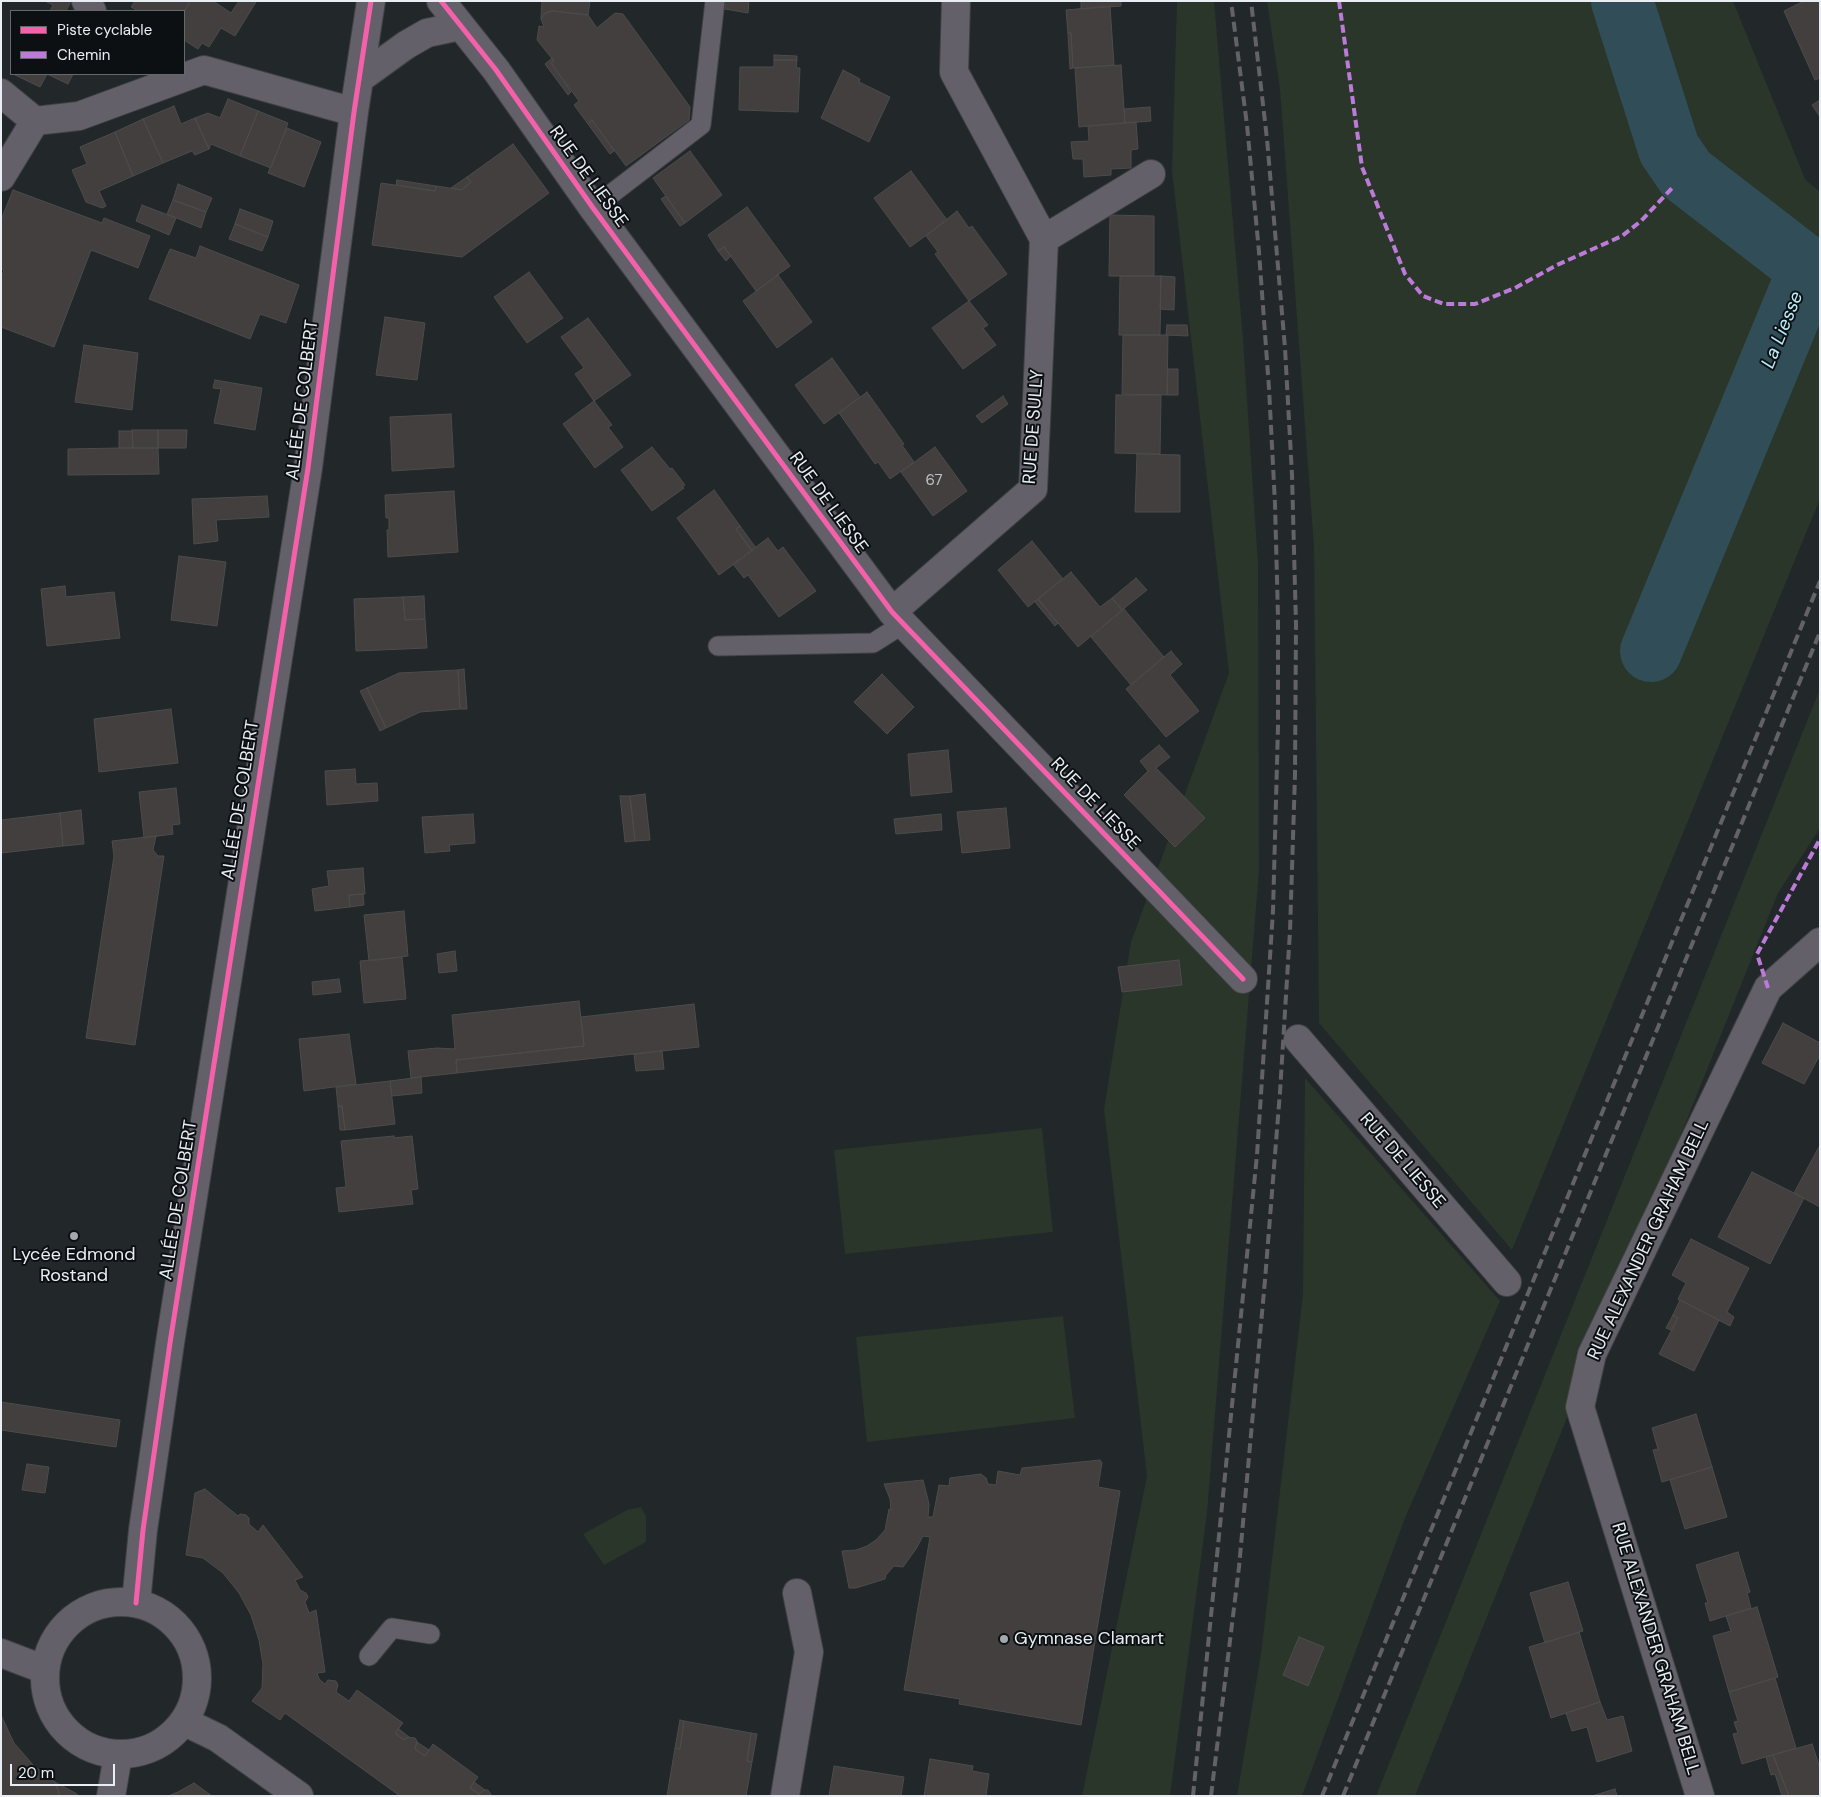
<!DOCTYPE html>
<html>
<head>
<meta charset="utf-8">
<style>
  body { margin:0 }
  #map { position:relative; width:1821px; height:1797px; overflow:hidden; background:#22272a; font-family:"DM Sans",sans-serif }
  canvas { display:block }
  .frame { position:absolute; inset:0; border:2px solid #e8eef3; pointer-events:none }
  .legend { position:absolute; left:10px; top:10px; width:175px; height:65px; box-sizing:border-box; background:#0c1013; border:1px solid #64696d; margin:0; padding:6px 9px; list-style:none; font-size:15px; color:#e8eef3 }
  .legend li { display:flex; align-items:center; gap:10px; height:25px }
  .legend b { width:25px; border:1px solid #64696d }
  .scale { position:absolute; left:10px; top:1764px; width:105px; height:22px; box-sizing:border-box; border:2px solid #e8eef3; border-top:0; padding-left:6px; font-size:15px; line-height:18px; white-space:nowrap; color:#e8eef3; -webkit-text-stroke:4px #0c1013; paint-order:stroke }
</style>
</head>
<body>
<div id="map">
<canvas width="1821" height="1797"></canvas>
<div class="frame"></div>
<ul class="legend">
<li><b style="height:6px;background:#f560ab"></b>Piste cyclable</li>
<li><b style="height:6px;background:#bd7bd9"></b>Chemin</li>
</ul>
<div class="scale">20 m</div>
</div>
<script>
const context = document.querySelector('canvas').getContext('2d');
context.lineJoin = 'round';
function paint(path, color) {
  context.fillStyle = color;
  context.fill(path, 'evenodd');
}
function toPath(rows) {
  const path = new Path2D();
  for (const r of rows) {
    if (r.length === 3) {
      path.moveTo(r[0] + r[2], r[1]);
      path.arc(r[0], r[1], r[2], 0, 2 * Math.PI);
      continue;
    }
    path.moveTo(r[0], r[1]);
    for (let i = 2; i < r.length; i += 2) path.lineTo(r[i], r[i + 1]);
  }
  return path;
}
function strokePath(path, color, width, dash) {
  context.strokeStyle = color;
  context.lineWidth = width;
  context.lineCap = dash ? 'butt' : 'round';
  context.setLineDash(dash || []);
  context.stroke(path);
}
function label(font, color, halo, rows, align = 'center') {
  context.font = font + ' "DM Sans",sans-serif';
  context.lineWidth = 4;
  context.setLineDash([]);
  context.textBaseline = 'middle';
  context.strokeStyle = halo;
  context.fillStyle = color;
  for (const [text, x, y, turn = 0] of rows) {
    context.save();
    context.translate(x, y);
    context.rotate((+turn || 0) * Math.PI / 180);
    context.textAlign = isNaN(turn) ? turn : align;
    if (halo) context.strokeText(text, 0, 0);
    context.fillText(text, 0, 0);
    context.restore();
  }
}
paint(toPath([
  [1177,1,1214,1,1243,339,1258,563,1259,871,1207,1513,1170,1796,1082,1796,1147,1476,1104,1109,1131,942,1229,673,1172,171],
  [1267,1,1733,1,1805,179,1820,192,1820,499,1512,1250,1319,1023,1314,547,1280,89],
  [1820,689,1820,828,1778,893,1415,1796,1376,1796],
  [1305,1078,1500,1301,1405,1518,1302,1796,1237,1796,1261,1654,1303,1294],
  [1042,1128,1053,1232,845,1254,834,1150],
  [1063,1316,1075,1418,867,1442,856,1337],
  [641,1507,646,1516,646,1542,604,1565,583,1534,627,1510]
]), '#293629');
strokePath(toPath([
  [1622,1,1669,149,1686,174,1809,269,1651,651]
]), '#314e58', 62);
const building = toPath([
  [45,1,71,1,66,11,50,11,53,5,45,1],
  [135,1,190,1,184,12,138,11,131,7,135,1],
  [190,1,213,1,231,13,239,1,256,2,235,36,221,28,209,47,202,43,198,49,184,40,184,12,190,1],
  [542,1,590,1,588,15,553,11,545,13,541,19,542,1],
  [725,1,749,1,748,13,725,9,725,1],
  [1081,1,1121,1,1121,6,1081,9,1081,1],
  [1804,1,1820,1,1820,78,1815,80,1784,11,1804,1],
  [1110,6,1114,65,1073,68,1071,33,1068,33,1066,10,1110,6],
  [553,11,588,15,597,28,615,13,623,14,690,107,689,120,626,166,592,120,588,124,574,105,579,101,551,63,554,61,537,40,539,26,544,27,541,19,545,13,553,11],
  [1068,33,1071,33,1073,68,1070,69,1068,33],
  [774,55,797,56,797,60,774,60,774,55],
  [552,58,554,61,551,63,571,92,568,95,545,64,552,58],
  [774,60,797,60,796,68,800,68,798,112,739,110,740,67,774,67,774,60],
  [1121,65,1125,123,1079,127,1075,68,1121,65],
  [843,70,860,79,859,82,890,97,869,142,821,118,843,70],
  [13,74,47,74,40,87,13,74],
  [47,74,73,74,68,84,47,74],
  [228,99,258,111,240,156,211,144,209,149,195,118,208,113,220,118,228,99],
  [1820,100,1820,117,1812,105,1820,100],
  [174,106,181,124,195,118,209,149,195,155,192,151,163,163,143,119,174,106],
  [1150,107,1151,121,1125,123,1124,109,1150,107],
  [258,111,288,123,271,168,240,156,258,111],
  [143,119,163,163,133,176,115,132,143,119],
  [592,120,614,151,610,154,588,124,592,120],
  [1136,122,1138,149,1131,150,1131,168,1111,169,1111,175,1084,177,1083,159,1073,159,1071,142,1089,141,1088,126,1136,122],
  [287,128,321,142,304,187,268,173,287,128],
  [115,132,133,176,99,191,106,206,102,208,86,202,72,170,87,164,80,147,115,132],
  [513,144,549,193,462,257,372,245,381,183,435,191,436,186,462,190,471,182,467,177,513,144],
  [690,151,722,195,685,223,653,178,690,151],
  [911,171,947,220,910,247,874,198,911,171],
  [467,177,471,182,462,190,451,188,467,177],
  [397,180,436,186,435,191,396,185,397,180],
  [178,184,212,198,206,212,173,200,178,184],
  [13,190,102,223,104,218,150,236,138,268,91,250,54,347,1,327,1,278,4,270,1,269,1,220,13,190],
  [666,196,685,223,680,226,661,199,666,196],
  [173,200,206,212,201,228,167,214,173,200],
  [142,205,176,218,169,235,136,221,142,205],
  [747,207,790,266,756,291,724,247,718,251,708,235,747,207],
  [240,209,273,221,268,237,235,224,240,209],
  [957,211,969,228,972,226,1007,274,969,301,935,254,938,252,926,236,957,211],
  [1110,215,1154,216,1154,276,1109,276,1110,215],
  [235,224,268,237,262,251,229,239,235,224],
  [200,246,299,285,286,323,260,314,250,339,149,299,170,249,196,258,200,246],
  [724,247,731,256,726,261,718,251,724,247],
  [529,272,563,318,527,343,494,297,529,272],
  [778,275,812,322,777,348,743,301,778,275],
  [1120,276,1161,276,1160,335,1119,335,1120,276],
  [1161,276,1175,277,1174,310,1160,309,1161,276],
  [969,301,988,325,983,328,996,345,963,369,932,328,969,301],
  [385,317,425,323,417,380,376,375,385,317],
  [588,318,631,375,594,401,575,374,584,368,561,337,588,318],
  [1167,325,1187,325,1188,336,1166,335,1167,325],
  [1123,335,1168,335,1167,395,1122,394,1123,335],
  [84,345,138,353,132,410,75,402,84,345],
  [832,358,860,397,824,424,795,385,832,358],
  [1168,369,1178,369,1178,395,1167,395,1168,369],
  [215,380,262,388,255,430,214,423,221,389,213,388,215,380],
  [867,392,904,444,902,445,914,462,890,479,878,462,875,464,839,413,867,392],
  [1116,395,1161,395,1160,454,1115,453,1116,395],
  [1003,396,1008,404,982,423,976,416,1003,396],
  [594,401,612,425,608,427,623,447,595,468,563,424,594,401],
  [451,414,454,467,392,471,390,417,451,414],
  [132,430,158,430,158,448,133,448,132,430],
  [158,430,187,430,186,448,158,448,158,430],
  [119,431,132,431,133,448,119,448,119,431],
  [652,447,670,469,672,468,685,485,682,487,684,488,652,511,621,470,652,447],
  [935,447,967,491,933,516,901,472,935,447],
  [119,448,158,448,159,474,68,475,68,449,119,448],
  [1137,454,1180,455,1180,512,1135,512,1137,454],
  [714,490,740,526,736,529,752,551,719,575,677,518,714,490],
  [454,491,458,552,388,557,387,530,389,530,389,518,386,518,385,495,454,491],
  [267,496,269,517,216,520,218,541,194,544,192,499,267,496],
  [740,526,756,548,752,551,736,529,740,526],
  [768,538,778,551,783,547,816,591,779,617,748,575,744,578,733,564,768,538],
  [1032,541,1063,579,1028,607,998,570,1032,541],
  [179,556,226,562,217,626,171,620,179,556],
  [1071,572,1100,607,1112,598,1122,610,1078,647,1038,599,1071,572],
  [1136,578,1147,590,1122,610,1112,598,1136,578],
  [65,586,66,597,114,592,120,638,47,646,41,589,65,586],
  [424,596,425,619,405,620,403,597,424,596],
  [403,597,405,620,425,619,427,648,356,651,354,599,403,597],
  [1038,599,1058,623,1055,626,1035,602,1038,599],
  [1124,609,1164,657,1131,685,1091,637,1124,609],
  [1171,651,1182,664,1170,675,1199,711,1166,737,1126,689,1171,651],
  [464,669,467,709,460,709,458,670,464,669],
  [458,670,460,709,420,712,386,728,367,688,399,673,458,670],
  [882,674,914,707,887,734,854,702,882,674],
  [367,688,386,728,380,731,360,691,367,688],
  [171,709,178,763,99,772,94,719,171,709],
  [1159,745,1170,757,1156,768,1205,818,1175,847,1124,795,1148,771,1140,761,1159,745],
  [948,750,952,792,911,796,908,754,948,750],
  [355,769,356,784,377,783,378,801,327,805,325,771,355,769],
  [176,788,180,824,172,825,173,834,144,838,139,792,176,788],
  [645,794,650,840,635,841,630,796,645,794],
  [620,796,630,796,635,841,625,842,620,796],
  [1006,808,1010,848,962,853,957,812,1006,808],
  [81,810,84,844,63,846,60,813,81,810],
  [60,813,63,846,1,853,1,820,60,813],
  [473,814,475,843,449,845,450,851,425,853,422,817,473,814],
  [941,814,942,830,896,834,894,819,941,814],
  [156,836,153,850,158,856,164,856,135,1045,86,1038,114,856,112,841,156,836],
  [363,868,365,894,349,895,350,907,315,911,312,889,329,886,327,871,363,868],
  [363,894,364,905,350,907,349,895,363,894],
  [404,911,408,956,369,961,364,915,404,911],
  [455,951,457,971,439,973,437,954,455,951],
  [402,957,406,999,364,1003,360,961,402,957],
  [1179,960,1182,985,1122,992,1118,967,1179,960],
  [339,979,341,992,313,995,312,982,339,979],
  [579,1001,584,1046,456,1060,457,1073,411,1078,408,1051,437,1048,455,1049,452,1015,579,1001],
  [694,1004,699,1047,457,1073,456,1060,584,1046,581,1017,694,1004],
  [1783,1023,1820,1043,1820,1055,1804,1084,1762,1063,1783,1023],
  [349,1034,356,1084,304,1091,299,1039,349,1034],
  [662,1051,664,1069,636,1071,634,1054,662,1051],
  [421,1077,422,1093,392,1096,390,1081,421,1077],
  [390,1081,395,1124,345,1130,342,1106,338,1106,336,1087,390,1081],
  [338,1106,342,1106,345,1130,340,1130,338,1106],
  [394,1136,394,1138,412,1136,418,1189,411,1190,413,1204,339,1212,336,1188,346,1187,341,1141,394,1136],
  [1820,1145,1820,1207,1794,1193,1820,1145],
  [1752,1172,1804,1198,1770,1264,1718,1237,1752,1172],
  [1691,1239,1749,1268,1727,1312,1734,1317,1730,1326,1678,1299,1686,1283,1672,1275,1691,1239],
  [1680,1300,1719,1320,1694,1371,1659,1354,1678,1318,1673,1315,1680,1300],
  [1673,1315,1678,1318,1671,1330,1666,1328,1673,1315],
  [1,1402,120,1420,116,1447,1,1430,1,1402],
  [1696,1414,1712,1467,1662,1482,1653,1450,1658,1449,1652,1428,1696,1414],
  [1100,1460,1102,1463,1098,1487,1120,1491,1081,1725,959,1704,960,1699,904,1690,930,1537,923,1536,916,1549,903,1567,894,1566,886,1575,885,1579,856,1588,849,1588,842,1551,856,1550,867,1546,876,1540,885,1530,889,1509,891,1510,890,1499,884,1484,923,1480,929,1504,928,1517,933,1517,939,1485,949,1486,950,1478,981,1474,986,1478,988,1484,996,1485,998,1471,1020,1475,1022,1468,1100,1460],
  [27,1464,49,1467,45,1493,22,1490,27,1464],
  [1712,1467,1727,1517,1685,1529,1670,1480,1712,1467],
  [205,1489,238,1516,240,1514,246,1515,249,1518,249,1524,258,1532,263,1525,303,1577,295,1580,300,1590,306,1593,308,1597,305,1602,309,1613,316,1610,325,1672,317,1673,319,1679,325,1684,328,1680,336,1681,338,1685,336,1692,349,1701,357,1690,403,1723,395,1733,404,1740,408,1737,415,1738,417,1741,415,1749,425,1756,433,1744,478,1777,470,1788,479,1794,484,1790,488,1790,492,1796,400,1796,285,1713,280,1720,252,1701,262,1688,263,1664,259,1640,251,1615,239,1593,223,1573,203,1558,186,1555,195,1493,205,1489],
  [1738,1552,1750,1592,1747,1593,1751,1608,1710,1621,1705,1603,1708,1603,1696,1565,1738,1552],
  [1568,1582,1583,1631,1545,1643,1530,1593,1568,1582],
  [1757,1607,1778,1677,1729,1692,1713,1636,1731,1631,1726,1616,1757,1607],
  [1579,1632,1600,1702,1551,1718,1529,1647,1579,1632],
  [1299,1637,1324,1647,1308,1686,1283,1675,1299,1637],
  [1775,1678,1796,1748,1742,1764,1733,1734,1738,1733,1734,1722,1738,1721,1729,1692,1775,1678],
  [1600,1702,1607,1720,1623,1716,1632,1751,1597,1762,1587,1727,1572,1731,1566,1713,1600,1702],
  [1,1715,14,1743,34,1766,55,1782,60,1796,1,1796,1,1715],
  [680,1720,684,1721,680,1749,675,1748,680,1720],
  [684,1721,751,1733,747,1761,752,1762,746,1796,667,1796,675,1748,680,1749,684,1721],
  [399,1729,409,1737,404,1740,395,1733,399,1729],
  [751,1733,757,1734,752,1762,747,1761,751,1733],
  [417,1742,429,1750,425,1756,415,1749,417,1742],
  [1812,1744,1820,1768,1820,1796,1789,1796,1773,1755,1812,1744],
  [1773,1755,1789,1796,1782,1796,1775,1774,1771,1775,1766,1757,1773,1755],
  [930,1759,973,1766,972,1771,989,1774,986,1796,924,1796,930,1759],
  [834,1766,904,1777,901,1796,829,1796,834,1766],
  [55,1782,77,1794,77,1796,60,1796,55,1782],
  [474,1782,485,1790,479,1794,470,1788,474,1782],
  [194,1783,212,1796,168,1796,178,1792,194,1783],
  [1615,1789,1617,1796,1592,1796,1615,1789]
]);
paint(building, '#423f3e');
strokePath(building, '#4c4c4c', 1);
const lane = toPath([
  [593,208,701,125,715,1],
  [718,646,873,643,903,624],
  [369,1656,392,1628,430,1634]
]);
const street = toPath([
  [86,1,92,11],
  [441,1,496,70,593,208,892,612,1243,979],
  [359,79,406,45,427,33,460,26],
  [1,93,35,121,79,116,204,70,354,112],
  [1,177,35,121],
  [1044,239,1151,174],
  [892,612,1033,489,1044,239,954,72,956,1],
  [1298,1039,1507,1282],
  [121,1678,76],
  [136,1603,143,1530,170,1343,308,468,354,112,371,1],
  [1,1653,43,1669],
  [185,1722,218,1738,299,1796],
  [111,1796,118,1755],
  [785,1796,809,1652,797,1593],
  [1700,1796,1580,1407,1592,1354,1768,988,1820,942]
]);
strokePath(lane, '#3f4345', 21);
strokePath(street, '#3f4345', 30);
strokePath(lane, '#636069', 19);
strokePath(street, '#636069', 28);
strokePath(toPath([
  [1193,1796,1257,1155,1273,911,1278,727,1278,617,1275,504,1269,388,1259,252,1247,125,1231,1],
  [1211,1796,1239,1567,1265,1280,1280,1092,1290,931,1295,775,1296,625,1292,475,1285,348,1267,139,1251,1],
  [1322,1796,1820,581],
  [1343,1796,1820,632]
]), '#626267', 4, [10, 5]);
strokePath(toPath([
  [1339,1,1362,167,1405,274,1423,296,1444,304,1475,304,1515,288,1557,265,1622,236,1641,221,1674,186],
  [1768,988,1757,954,1820,839]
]), '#bd7bd9', 4, [8, 4]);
strokePath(toPath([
  [441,1,496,70,593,208,892,612,1243,979],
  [136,1603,143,1530,170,1343,308,468,354,112,371,1]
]), '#f560ab', 5);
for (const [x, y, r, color] of [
  [74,1236,5,"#a3a8ad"],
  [1004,1639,5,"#a3a8ad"]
]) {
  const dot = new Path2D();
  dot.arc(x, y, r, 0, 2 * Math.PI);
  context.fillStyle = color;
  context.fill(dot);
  strokePath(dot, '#0c1013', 2);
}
label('15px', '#bec2c6', null, [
  ["67",934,481]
]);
label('18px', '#e8eef3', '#0c1013', [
  ["RUE DE LIESSE",588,177,54],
  ["ALLÉE DE COLBERT",303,400,-83],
  ["RUE DE SULLY",1034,427,-86],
  ["RUE DE LIESSE",828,503,54],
  ["ALLÉE DE COLBERT",241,800,-81],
  ["RUE DE LIESSE",1095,804,46],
  ["RUE DE LIESSE",1402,1161,49],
  ["ALLÉE DE COLBERT",179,1200,-81],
  ["RUE ALEXANDER GRAHAM BELL",1649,1240,-65],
  ["RUE ALEXANDER GRAHAM BELL",1655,1649,73]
]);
label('18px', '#e8eef3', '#0c1013', [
  ["Lycée Edmond",74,1255],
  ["Rostand",74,1276],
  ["Gymnase Clamart",1014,1639,"left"]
]);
label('italic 19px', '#b9ecfc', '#0c1013', [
  ["La Liesse",1783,330,-68]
]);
</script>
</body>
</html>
